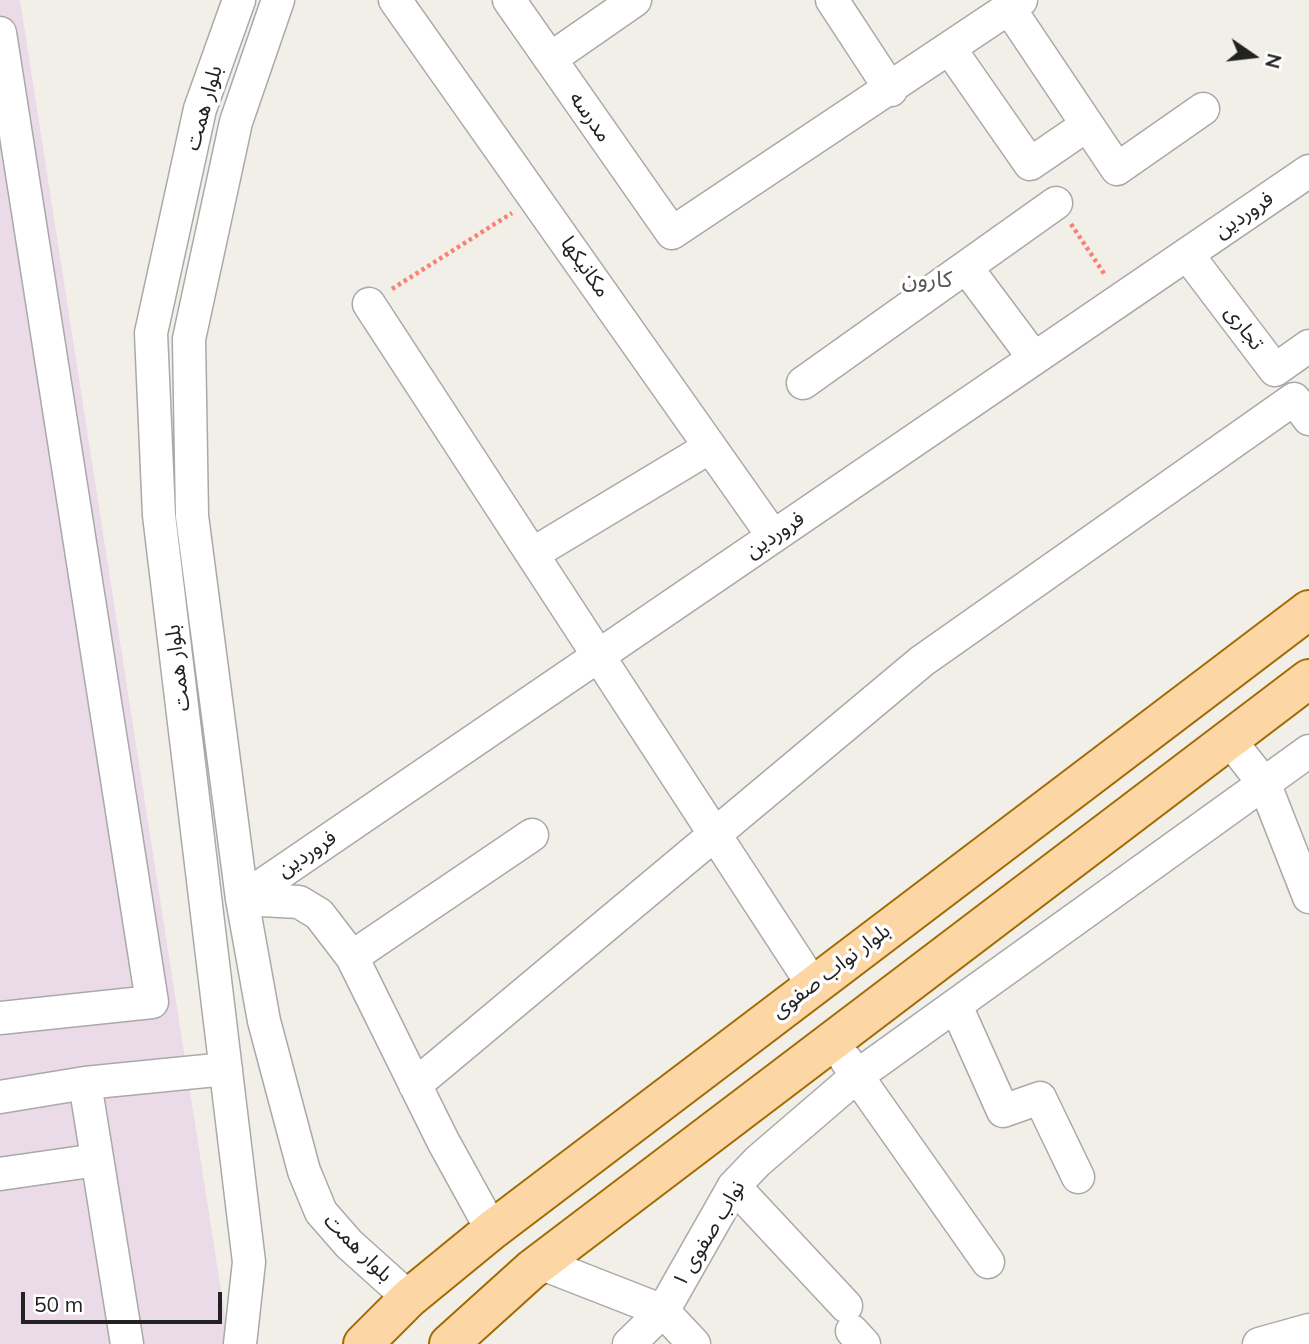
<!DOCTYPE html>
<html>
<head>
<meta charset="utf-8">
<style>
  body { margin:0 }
  #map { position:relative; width:1309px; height:1344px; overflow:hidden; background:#f2efe9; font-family:Mulish,sans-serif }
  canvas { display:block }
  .north { position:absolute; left:1218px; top:21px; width:70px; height:70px; -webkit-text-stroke:5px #fff; paint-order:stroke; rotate:104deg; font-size:19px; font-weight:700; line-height:28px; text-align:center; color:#222 }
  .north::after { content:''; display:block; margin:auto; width:24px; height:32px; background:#222; clip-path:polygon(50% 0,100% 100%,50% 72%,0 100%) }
  .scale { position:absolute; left:21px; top:1292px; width:201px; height:32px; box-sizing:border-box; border:4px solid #222; border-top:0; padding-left:9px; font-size:21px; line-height:24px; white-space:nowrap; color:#222; -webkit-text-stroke:5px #fff; paint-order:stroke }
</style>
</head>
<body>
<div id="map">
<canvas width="1309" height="1344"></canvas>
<div class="north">N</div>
<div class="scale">50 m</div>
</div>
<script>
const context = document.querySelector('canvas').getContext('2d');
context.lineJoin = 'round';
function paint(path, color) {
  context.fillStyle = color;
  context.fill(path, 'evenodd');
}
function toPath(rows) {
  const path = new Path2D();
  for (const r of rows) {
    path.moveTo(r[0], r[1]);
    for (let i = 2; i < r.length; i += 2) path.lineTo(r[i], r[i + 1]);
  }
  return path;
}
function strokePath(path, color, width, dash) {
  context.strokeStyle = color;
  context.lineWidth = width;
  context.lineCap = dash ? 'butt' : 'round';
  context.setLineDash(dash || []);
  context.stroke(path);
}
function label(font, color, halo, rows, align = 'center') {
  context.font = font + ' Mulish,"Noto Sans Arabic",sans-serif';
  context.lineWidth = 7;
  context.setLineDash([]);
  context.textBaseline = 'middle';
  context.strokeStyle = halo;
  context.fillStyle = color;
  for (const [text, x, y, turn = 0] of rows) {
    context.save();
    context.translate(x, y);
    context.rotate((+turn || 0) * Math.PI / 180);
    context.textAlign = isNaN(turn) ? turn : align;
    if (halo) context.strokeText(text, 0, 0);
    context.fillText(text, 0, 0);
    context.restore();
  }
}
paint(toPath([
  [0,0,20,0,227,1329,222,1344,0,1344]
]), '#ebdbe8');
const minor = toPath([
  [239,0,200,109,151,333,159,515,249,1262,240,1344],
  [278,0,236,122,189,339,192,516,242,899,264,1021,304,1171,321,1212,349,1244,409,1298],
  [395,0,773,536],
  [509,0,672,233,1021,0],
  [832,0,891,90],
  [1009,8,1117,169,1203,109],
  [0,33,152,1002,0,1018],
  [950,49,1030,164,1087,125],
  [550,59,635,0],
  [1187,254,1275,370,1309,346],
  [966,267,1034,358],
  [369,304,813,985],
  [803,383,1056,203],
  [534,553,710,447],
  [1229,739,1265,785,1309,897],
  [242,899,1309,171],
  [242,899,299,902,319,914,352,957,443,1141,492,1230],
  [352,957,532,835],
  [956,1006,1003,1111,1040,1098,1078,1177],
  [85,1083,127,1344],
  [415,1085,922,661,1294,399,1309,419],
  [0,1097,85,1083,226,1069],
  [0,1174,97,1160],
  [734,1186,846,1306],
  [988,1262,857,1076,1309,751],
  [540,1263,663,1311,694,1344],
  [852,1331,864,1344],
  [629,1344,663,1311,734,1186,758,1161,857,1076,846,1060],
  [1259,1344,1309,1330]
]);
const major = toPath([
  [363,1344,409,1298,492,1230,1309,610],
  [449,1344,531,1270,1309,679]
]);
strokePath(minor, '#a9a9a9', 35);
strokePath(major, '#a06b00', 42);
strokePath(toPath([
  [1071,224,1105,275],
  [392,289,512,213]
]), '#fa8072', 4.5, [3.5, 3.5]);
strokePath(minor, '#fff', 32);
strokePath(major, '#fcd6a4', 38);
label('21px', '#222', '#fff', [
  ["بلوار همت",204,108,-74],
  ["مدرسه",590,117,55],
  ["فروردین",1244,215,-34],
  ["مکانیکها",585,267,55],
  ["تجاری",1244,328,53],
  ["فروردین",775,535,-34],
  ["بلوار همت",178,668,-97],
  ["فروردین",307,854,-34],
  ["بلوار نواب صفوی",831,971,-37],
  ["نواب صفوی ۱",709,1234,-59],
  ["بلوار همت",358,1248,45]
]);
label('23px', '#555', '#fff', [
  ["کارون",927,280]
]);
</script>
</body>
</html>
